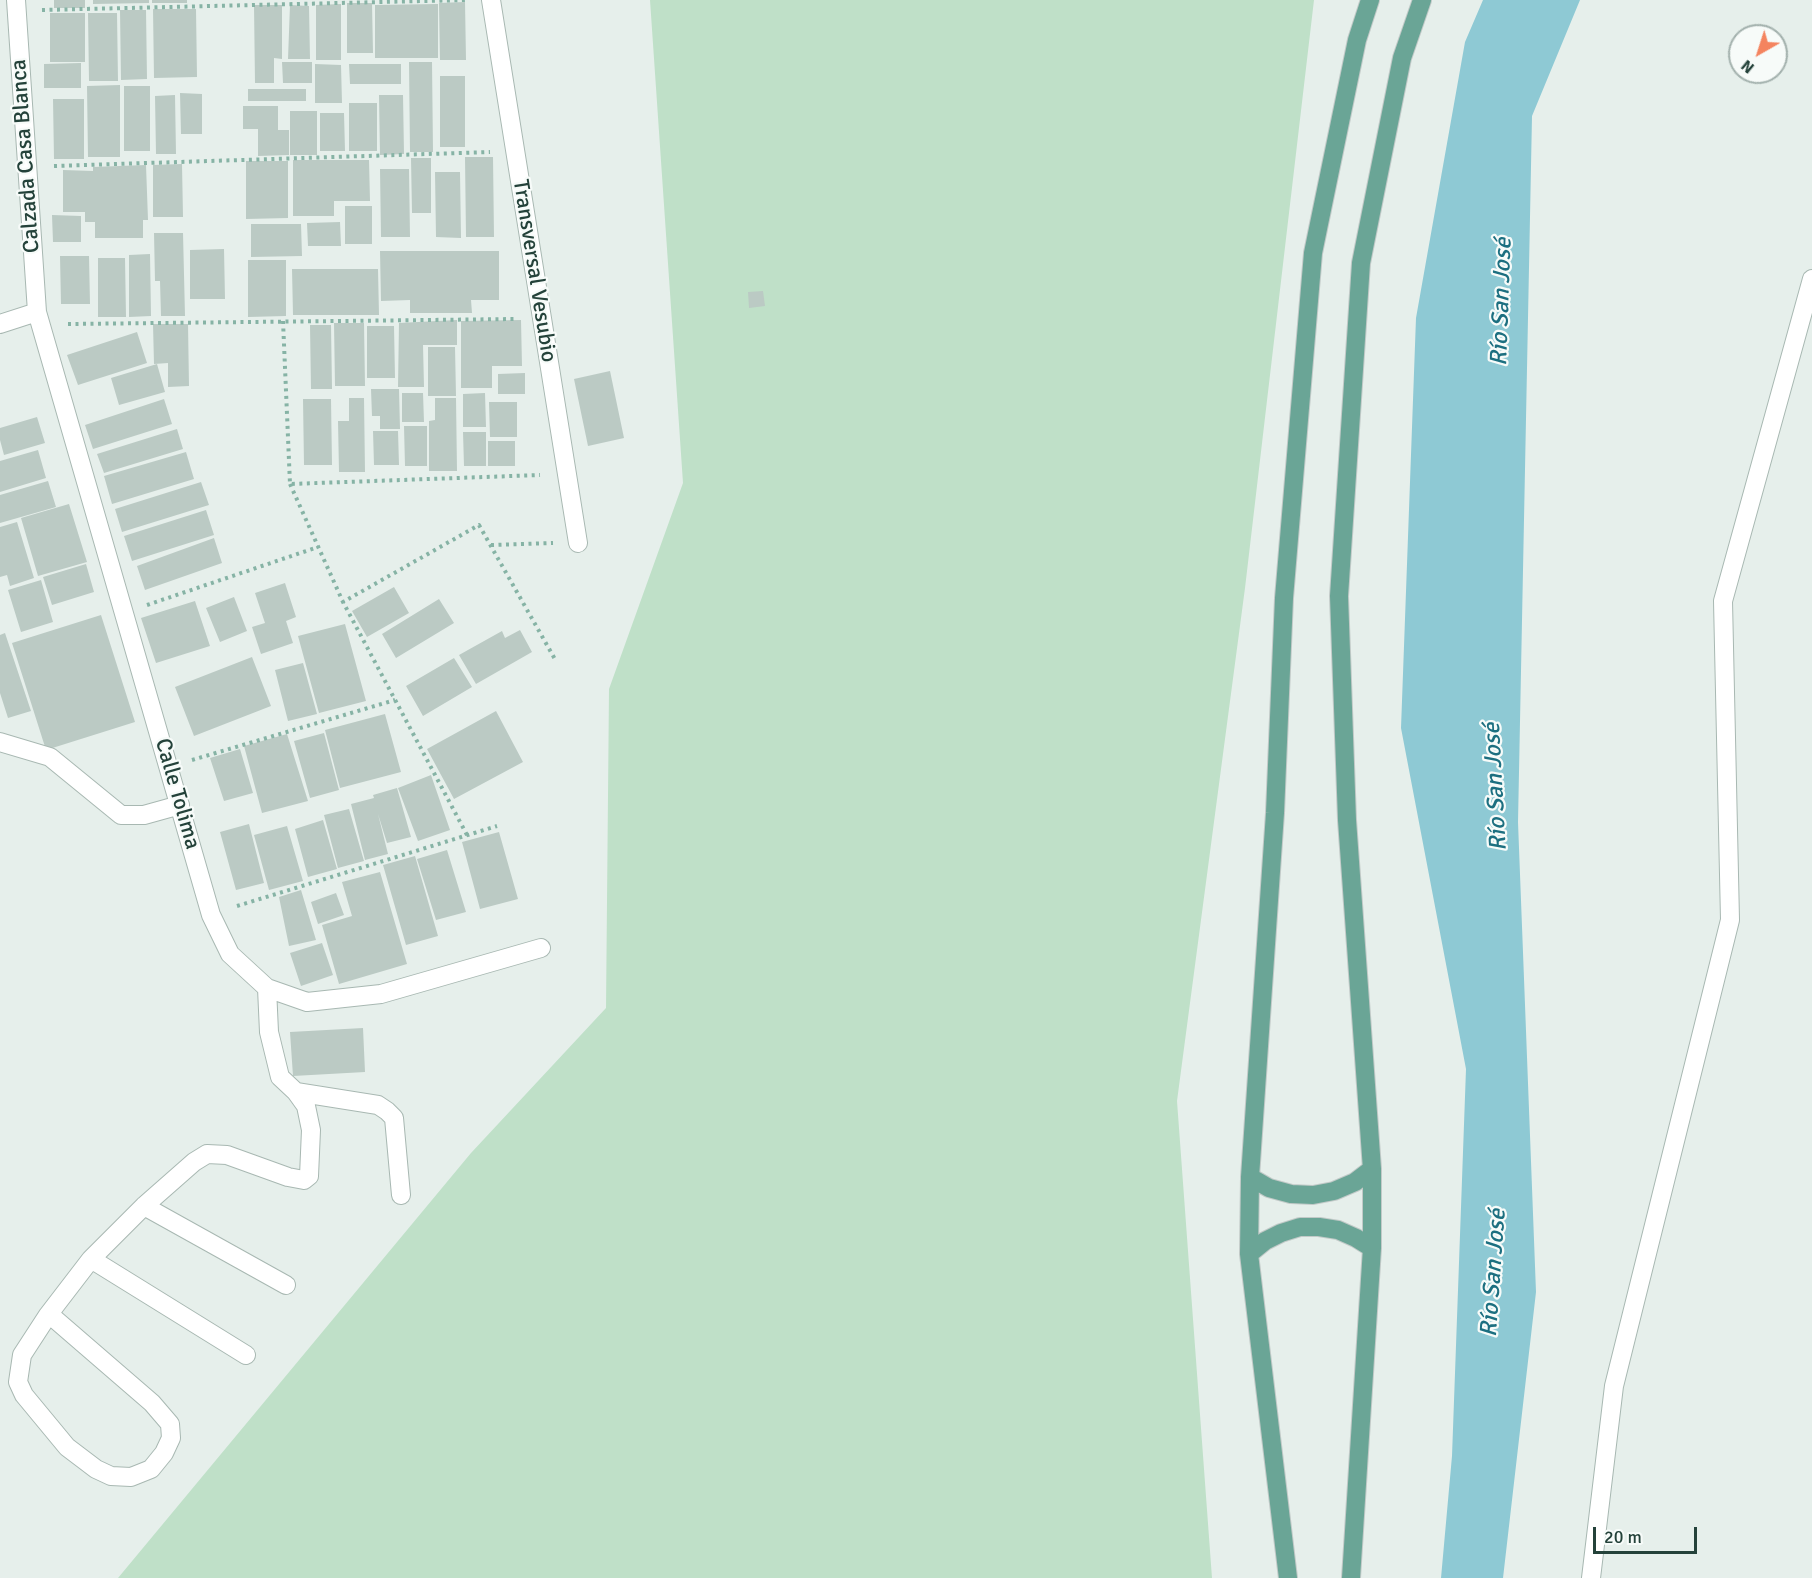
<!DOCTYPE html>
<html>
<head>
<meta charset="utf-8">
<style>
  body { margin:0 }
  #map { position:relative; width:1812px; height:1578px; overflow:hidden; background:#e6efeb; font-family:Signika,sans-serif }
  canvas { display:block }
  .north { position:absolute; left:1728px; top:24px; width:60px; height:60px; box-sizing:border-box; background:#f7fbf9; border:2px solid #a3b1ad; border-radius:50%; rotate:219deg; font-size:16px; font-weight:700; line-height:24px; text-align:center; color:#24423a }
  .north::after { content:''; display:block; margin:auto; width:21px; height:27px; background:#f4845f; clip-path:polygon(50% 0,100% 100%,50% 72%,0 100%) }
  .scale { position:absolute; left:1593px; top:1527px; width:104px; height:27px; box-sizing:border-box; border:3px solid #24423a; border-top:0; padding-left:8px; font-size:18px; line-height:21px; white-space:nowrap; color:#24423a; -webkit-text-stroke:4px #f7fbf9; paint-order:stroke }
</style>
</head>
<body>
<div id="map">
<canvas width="1812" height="1578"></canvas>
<div class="north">N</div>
<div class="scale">20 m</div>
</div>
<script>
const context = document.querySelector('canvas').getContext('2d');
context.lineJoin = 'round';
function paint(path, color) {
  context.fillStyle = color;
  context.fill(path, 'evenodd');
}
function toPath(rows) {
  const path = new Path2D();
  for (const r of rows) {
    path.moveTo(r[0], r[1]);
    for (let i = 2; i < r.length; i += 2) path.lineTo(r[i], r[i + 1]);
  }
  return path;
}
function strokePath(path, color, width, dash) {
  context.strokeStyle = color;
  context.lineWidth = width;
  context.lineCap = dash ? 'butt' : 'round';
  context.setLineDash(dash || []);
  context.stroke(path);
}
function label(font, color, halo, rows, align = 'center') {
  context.font = font + ' Signika,sans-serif';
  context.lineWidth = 4.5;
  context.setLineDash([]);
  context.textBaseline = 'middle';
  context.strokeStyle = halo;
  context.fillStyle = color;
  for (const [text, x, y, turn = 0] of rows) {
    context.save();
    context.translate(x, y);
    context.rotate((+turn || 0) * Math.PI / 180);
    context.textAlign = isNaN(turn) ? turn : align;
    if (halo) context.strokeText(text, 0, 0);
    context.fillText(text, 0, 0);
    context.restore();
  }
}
paint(toPath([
  [650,0,1314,0,1245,588,1177,1101,1212,1578,118,1578,471,1153,606,1008,609,689,683,483]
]), '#bfe0c8');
paint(toPath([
  [1483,0,1580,0,1532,116,1518,822,1536,1292,1503,1578,1441,1578,1452,1456,1466,1069,1401,728,1416,318,1465,42]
]), '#8ec9d4');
paint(toPath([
  [54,0,85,0,85,8,54,8],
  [93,0,149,0,149,3,93,4],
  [152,0,187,0,187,3,152,3],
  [465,2,466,60,440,60,439,3],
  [347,3,372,3,373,53,347,53],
  [341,4,341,60,316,60,316,5],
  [438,4,438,58,375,58,375,5],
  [254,5,282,5,282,59,274,58,274,83,255,83],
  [290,5,309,6,310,59,288,59],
  [153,9,196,9,197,77,154,78],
  [120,10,146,10,147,79,121,80],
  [50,13,85,13,85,62,50,62],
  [88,13,117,13,118,81,89,81],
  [282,62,312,62,312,83,283,83],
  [409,62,432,62,433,152,410,152],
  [81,63,81,88,44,88,44,64],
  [315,64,341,65,342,103,315,103],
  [349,64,401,64,401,84,350,84],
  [440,76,465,76,465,147,440,147],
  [120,85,120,157,88,157,87,86],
  [124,86,150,86,150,151,124,151],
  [248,89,306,89,306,101,248,101],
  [180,93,202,94,202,134,181,134],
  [175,95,176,154,156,154,155,96],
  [379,95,403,95,404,154,380,155],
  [53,99,84,99,84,159,54,159],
  [349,103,377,103,377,151,349,151],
  [243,106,278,106,278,130,289,130,289,155,258,156,258,129,243,129],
  [290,111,317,111,317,155,290,155],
  [320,113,344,113,345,151,320,151],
  [465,157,493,157,494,237,466,237],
  [411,158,431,158,431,213,412,213],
  [293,160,369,160,370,201,334,201,334,216,293,216],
  [246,161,288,161,288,218,246,219],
  [182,164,183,217,153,217,153,165],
  [146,165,148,220,143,220,143,238,95,238,95,222,85,222,85,212,63,212,63,170,93,171,93,167],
  [380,169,409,169,410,237,381,237],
  [435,172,460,172,461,238,436,237],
  [345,206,372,206,372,244,345,244],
  [52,215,81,216,81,242,53,242],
  [340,222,341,246,308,246,307,223],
  [251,224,301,224,302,256,251,257],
  [154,233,183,233,185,316,161,316,160,281,155,281],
  [224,249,225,299,190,299,190,250],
  [380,251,499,251,499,300,471,300,472,313,410,313,410,300,381,301],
  [150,254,151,316,129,317,129,255],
  [60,256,89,256,90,304,61,304],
  [98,258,125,258,126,317,98,317],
  [248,260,286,260,286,316,248,317],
  [292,269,378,269,379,315,293,315],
  [763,291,765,306,749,308,748,292],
  [457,320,457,345,423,345,424,387,398,387,399,323],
  [521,320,522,366,492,366,492,388,461,388,461,321],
  [334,323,364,323,365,386,335,386],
  [153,324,188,324,189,386,168,387,168,363,154,364],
  [310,325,331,325,332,389,311,389],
  [367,326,394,326,395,378,367,378],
  [137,332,147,363,78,385,67,355],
  [428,347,455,347,456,396,428,396],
  [157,364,165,392,119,405,111,378],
  [610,371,624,438,588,446,574,379],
  [525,373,525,394,498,394,498,374],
  [371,389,399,389,400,429,380,429,380,416,372,416],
  [402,393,423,393,424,422,402,422],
  [485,393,486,427,463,427,463,394],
  [349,398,364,398,365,472,339,472,338,421,349,421],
  [435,398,456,398,457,471,429,471,429,421,435,420],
  [164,399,172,424,93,449,85,425],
  [303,399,331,399,332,465,304,465],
  [489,402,517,402,517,437,490,437],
  [37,417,45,443,4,455,0,440,0,428],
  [404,426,427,426,427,466,405,466],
  [177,429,183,449,104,473,97,454],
  [373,431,398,431,399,465,374,465],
  [463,432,486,432,486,466,464,466],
  [488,441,515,441,515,466,488,466],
  [38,450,46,478,0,492,0,461],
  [186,452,194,479,112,504,104,476],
  [48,481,56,507,0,523,0,495],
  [201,482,209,505,122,532,115,509],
  [69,504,87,562,38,576,21,518],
  [206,510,214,535,132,561,124,536],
  [17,522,34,578,10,586,7,575,0,577,0,527],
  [214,538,222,563,145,590,137,566],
  [86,564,94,592,52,605,43,577],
  [41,580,53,622,21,632,8,590],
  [285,583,296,617,286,621,293,643,261,654,252,627,265,623,255,593],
  [394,587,409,613,367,637,352,611],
  [234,597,247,631,220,642,206,608],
  [439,599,454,623,396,658,382,634],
  [195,601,210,646,156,663,141,618],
  [101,615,135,722,46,750,12,643],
  [345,624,366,701,319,713,298,636],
  [520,630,532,652,476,684,459,655,502,631,505,638],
  [5,633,31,711,8,718,0,693,0,635],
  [252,657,271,706,194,736,175,687],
  [454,658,472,687,423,716,406,686],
  [303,663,317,714,288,721,275,670],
  [496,711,523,762,454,799,427,749],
  [385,714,401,772,340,788,325,730],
  [324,733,339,790,310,798,294,741],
  [287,734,308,801,262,813,244,746],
  [240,749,253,793,224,801,210,758],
  [431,775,450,830,418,841,398,788],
  [397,788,411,837,387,843,378,814,388,854,365,860,351,804,374,798,373,795],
  [349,809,364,861,338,868,324,815],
  [323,820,337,869,308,877,295,829],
  [249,824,264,883,236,890,220,832],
  [287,826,303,881,269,890,254,835],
  [499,832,518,899,480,909,462,842],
  [447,850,466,912,436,920,417,859],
  [415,856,438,936,406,945,383,865],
  [380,872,407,964,339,984,322,925,352,916,342,882],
  [301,890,316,940,289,946,279,897],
  [336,893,344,915,318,924,311,902],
  [322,943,333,975,301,986,290,953],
  [363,1028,365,1072,293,1076,290,1032]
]), '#bbcac4');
const minor = toPath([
  [16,0,37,312,211,915,230,954,267,988,307,1002,381,994,541,948],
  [491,0,578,543],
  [0,324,37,312],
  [0,742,50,757,121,815,144,815,180,805],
  [296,1092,378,1105,387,1111,394,1118,401,1195],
  [144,1206,286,1285],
  [91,1259,246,1355],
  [49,1314,152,1403,170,1424,171,1438,164,1453,151,1469,131,1477,111,1476,96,1469,67,1447,24,1395,18,1382,22,1355,48,1315,91,1259,144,1206,194,1162,207,1154,227,1155,288,1177,304,1180,309,1176,311,1130,306,1106,296,1092,280,1077,269,1032,267,988],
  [1591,1578,1614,1386,1730,920,1723,601,1812,279]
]);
const major = toPath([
  [1250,1177,1269,1188,1291,1194,1313,1195,1334,1191,1355,1182,1372,1169],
  [1249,1254,1265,1241,1281,1233,1300,1227,1319,1227,1338,1230,1356,1238,1372,1248],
  [1288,1578,1249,1254,1250,1177,1275,813,1284,598,1313,253,1357,40,1370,0],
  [1351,1578,1372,1248,1372,1169,1347,820,1339,596,1361,263,1402,58,1422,0]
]);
strokePath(minor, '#a8b8b2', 20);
strokePath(major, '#c2cac8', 20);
strokePath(toPath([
  [42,10,466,0],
  [54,166,490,152],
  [283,321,290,484,540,475],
  [68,324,517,319],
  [290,484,343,602],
  [491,545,553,543],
  [147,605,318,547],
  [192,760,395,700],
  [467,835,343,602,479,525,556,661],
  [237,906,497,826]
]), '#86b3a5', 4, [3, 4.5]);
strokePath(minor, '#fff', 18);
strokePath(major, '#6aa596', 18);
label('22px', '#24423a', '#f7fbf9', [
  ["Calzada Casa Blanca",26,156,-94],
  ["Transversal Vesubio",534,271,81],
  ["Calle Tolima",177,794,74]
]);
label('italic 24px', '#1c6f80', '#f7fbf9', [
  ["Río San José",1502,302,-88],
  ["Río San José",1496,787,-93],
  ["Río San José",1494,1273,-86]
]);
</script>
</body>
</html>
